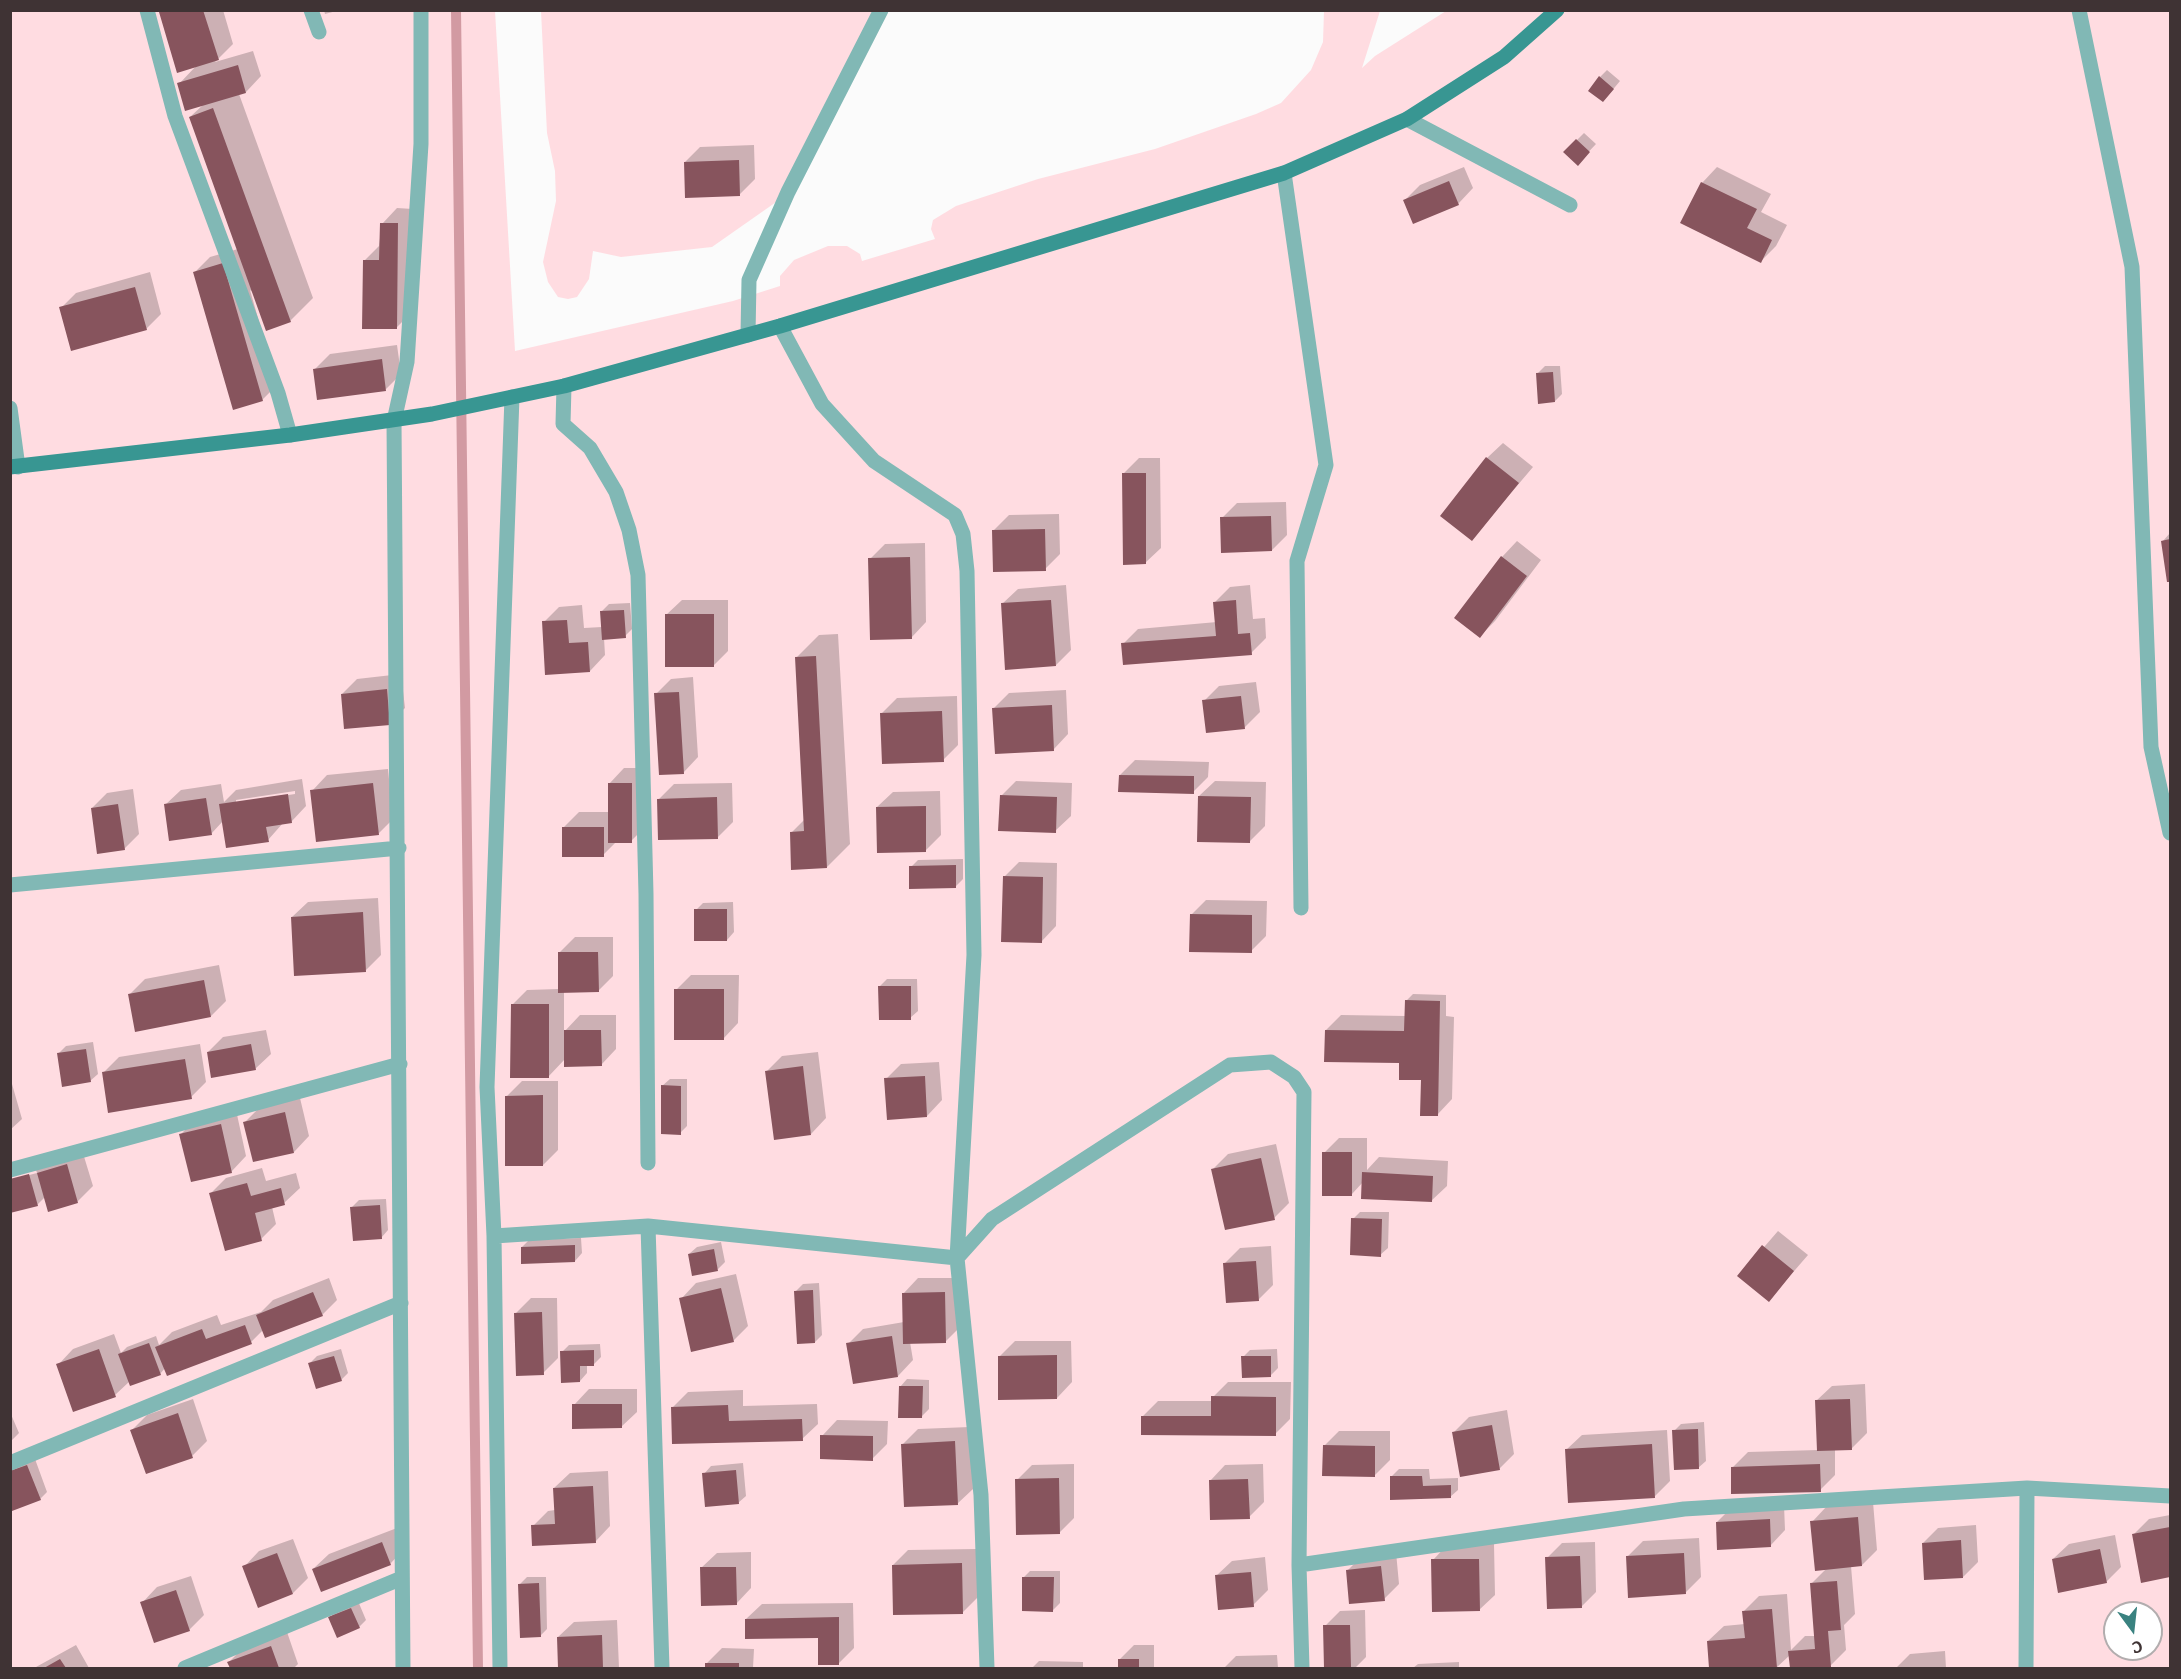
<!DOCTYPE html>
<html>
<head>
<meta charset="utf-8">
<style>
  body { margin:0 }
  #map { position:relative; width:2181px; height:1679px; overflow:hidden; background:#fbfbfb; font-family:Bitter,serif }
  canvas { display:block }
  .frame { position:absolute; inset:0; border:12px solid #3f3334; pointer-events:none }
  .north { position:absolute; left:2103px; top:1601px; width:60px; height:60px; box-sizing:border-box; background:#fff; border:2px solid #b2adae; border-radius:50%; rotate:165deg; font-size:16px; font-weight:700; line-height:24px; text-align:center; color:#3f3334 }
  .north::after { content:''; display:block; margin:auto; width:21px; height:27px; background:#3a8280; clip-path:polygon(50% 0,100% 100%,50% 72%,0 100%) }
</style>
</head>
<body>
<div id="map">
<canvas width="2181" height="1679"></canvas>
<div class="frame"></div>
<div class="north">С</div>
</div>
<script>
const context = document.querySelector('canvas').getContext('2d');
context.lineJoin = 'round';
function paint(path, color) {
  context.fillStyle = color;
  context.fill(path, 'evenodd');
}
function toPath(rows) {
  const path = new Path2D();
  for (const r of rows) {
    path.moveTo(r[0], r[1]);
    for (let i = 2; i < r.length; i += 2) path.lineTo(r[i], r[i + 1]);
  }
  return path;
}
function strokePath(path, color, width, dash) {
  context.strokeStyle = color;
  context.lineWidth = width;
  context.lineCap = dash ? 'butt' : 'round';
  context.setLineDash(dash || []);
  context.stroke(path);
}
paint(toPath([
  [11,11,495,11,515,351,733,301,780,286,780,276,794,260,828,246,847,246,860,254,862,261,935,239,931,229,933,220,956,206,1038,179,1155,149,1256,114,1281,103,1311,70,1323,42,1324,11,1380,11,1362,68,1375,56,1446,11,2170,11,2170,1668,11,1668],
  [2115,1613,2151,1613,2151,1649,2115,1649],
  [541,11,876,11,779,200,712,247,621,257,593,251,589,279,577,297,568,299,558,297,548,282,543,262,556,201,555,171,547,133]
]), '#ffdce1');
paint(toPath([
  [163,10,223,10,233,44,215,62,253,51,261,76,246,92,239,94,313,298,290,321,250,290,277,385,262,400,195,272,210,257,238,249,190,117,204,104,179,84,197,65,161,13],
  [324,10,340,10,325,14],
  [1607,70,1620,81,1610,93,1600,77],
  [1584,133,1596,144,1578,163,1565,152],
  [754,145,755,179,740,194,685,162,700,147],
  [1464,167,1473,188,1458,204,1405,200,1420,185],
  [1717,167,1771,194,1761,212,1787,225,1776,246,1761,261,1682,223,1702,183],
  [397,208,413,209,412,312,397,327,364,261,379,246,382,224],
  [150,272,161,314,146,329,61,308,76,293],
  [397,345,401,374,386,389,314,370,330,354],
  [1545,366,1560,366,1562,394,1555,401,1537,374],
  [1503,443,1533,467,1472,539,1487,458],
  [1139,458,1160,458,1161,548,1145,563,1124,473],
  [1286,502,1287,535,1272,550,1222,518,1237,503],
  [1059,514,1060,554,1045,569,993,531,1009,515],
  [2170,533,2170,580,2168,581,2163,541],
  [1517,541,1541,560,1495,621,1480,636,1456,618,1502,557],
  [925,543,926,622,911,638,870,559,885,544],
  [1066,585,1071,650,1056,665,1002,604,1018,589],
  [1250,585,1253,619,1265,618,1266,638,1251,653,1123,644,1138,629,1217,622,1215,602,1230,587],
  [682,600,728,600,728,651,713,666,666,615],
  [630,603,632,629,625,636,604,638,605,655,590,671,544,622,559,607,582,605,584,628,602,627,602,611,609,604],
  [838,634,850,844,827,867,791,833,805,819,796,658,819,635],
  [401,674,405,708,389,723,342,694,357,679],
  [693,677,698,757,683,773,656,694,671,679],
  [1256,682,1260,712,1244,728,1204,701,1219,686],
  [1066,690,1068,734,1053,750,994,708,1009,693],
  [957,696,958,745,943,760,882,713,897,698],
  [1135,760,1209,762,1208,777,1193,792,1120,775],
  [624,768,646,768,646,826,631,841,617,841,603,855,563,828,579,812,609,812,609,784],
  [388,769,393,819,378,834,312,791,327,775],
  [302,779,306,806,291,822,283,823,268,840,223,821,211,834,165,805,181,790,221,784,224,802,236,790],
  [295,791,295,794,236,803,236,800],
  [1016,781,1072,783,1071,816,1055,831,1001,796],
  [1215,781,1266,782,1265,826,1250,841,1199,796],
  [732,783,733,822,717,838,659,799,674,784],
  [133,789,139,834,124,849,92,808,107,793],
  [940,791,941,835,926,850,877,807,893,792],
  [963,859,963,879,956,886,911,867,918,860],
  [1019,862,1057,863,1056,926,1041,942,1004,877],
  [378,898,381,955,366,970,292,917,308,902],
  [1206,900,1267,901,1266,936,1251,951,1191,915],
  [733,902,734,932,727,940,696,910,703,903],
  [575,937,613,937,613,976,598,991,564,991,564,1032,580,1015,616,1015,616,1049,601,1065,565,1059,548,1077,512,1005,527,990,559,989,559,953],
  [219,965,226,1001,211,1016,129,995,145,979],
  [691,975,739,975,738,1023,723,1039,676,990],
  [887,979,917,979,918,1011,910,1018,880,986],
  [1413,994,1446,995,1446,1016,1454,1017,1452,1099,1437,1115,1422,1079,1401,1062,1326,1030,1341,1015,1406,1016,1406,1001],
  [266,1030,271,1054,255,1069,208,1052,223,1037],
  [93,1042,98,1074,90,1081,58,1054,66,1046],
  [200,1044,206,1082,191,1097,104,1072,119,1057],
  [818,1052,826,1118,811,1134,767,1071,782,1056],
  [939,1062,942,1100,927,1116,886,1079,901,1064],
  [10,1077,22,1119,10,1130],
  [670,1079,687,1079,687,1126,680,1133,662,1086],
  [522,1081,558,1081,558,1150,543,1165,507,1096],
  [300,1098,309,1136,294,1152,245,1122,260,1107],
  [236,1110,246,1156,231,1172,181,1134,196,1119],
  [1339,1138,1367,1138,1367,1170,1379,1157,1448,1161,1447,1186,1431,1201,1363,1182,1352,1194,1324,1153],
  [1276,1144,1289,1203,1274,1218,1213,1169,1228,1154],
  [82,1150,93,1186,77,1202,45,1197,37,1205,10,1180,37,1173,36,1170,10,1177,10,1169],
  [262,1168,266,1181,296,1173,300,1188,284,1203,272,1207,276,1224,261,1239,211,1193,226,1178],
  [386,1199,388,1230,381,1238,352,1207,359,1200],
  [1360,1212,1389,1212,1388,1248,1380,1255,1353,1219],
  [1778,1231,1808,1255,1769,1300,1739,1276],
  [581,1238,582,1253,575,1261,522,1247,529,1240],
  [721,1242,725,1262,718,1269,689,1254,697,1247],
  [1271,1246,1273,1285,1258,1300,1225,1263,1240,1248],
  [736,1274,748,1326,733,1341,681,1299,696,1283],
  [329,1278,337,1300,322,1315,263,1330,251,1342,165,1368,160,1374,130,1381,115,1395,58,1365,73,1349,114,1334,121,1353,127,1347,156,1336,159,1345,172,1332,217,1315,221,1325,261,1312,273,1300],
  [918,1278,960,1278,961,1326,946,1341,910,1342,913,1360,898,1376,848,1344,863,1329,904,1322,903,1294],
  [819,1283,822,1335,815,1342,795,1292,803,1284],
  [531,1298,557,1298,558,1358,543,1373,516,1313],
  [1015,1341,1071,1341,1072,1382,1057,1398,999,1357],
  [600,1344,601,1357,594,1364,587,1365,587,1373,580,1381,562,1352,569,1345],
  [341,1349,348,1373,341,1380,310,1363,317,1356],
  [1277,1349,1278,1368,1271,1375,1243,1357,1250,1350],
  [907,1379,929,1380,929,1409,922,1416,900,1387],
  [1228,1382,1291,1382,1290,1419,1275,1434,1143,1416,1158,1401,1213,1401,1213,1397],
  [1865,1384,1867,1433,1852,1448,1835,1449,1835,1475,1820,1490,1733,1467,1748,1452,1818,1450,1816,1401,1832,1386],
  [589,1389,637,1389,637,1412,621,1427,574,1405],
  [743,1390,743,1406,817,1404,818,1424,802,1439,672,1408,688,1392],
  [193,1399,207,1441,192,1456,132,1430,147,1415],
  [1507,1410,1514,1454,1499,1469,1454,1432,1469,1417],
  [10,1412,19,1433,10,1442],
  [837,1420,888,1421,887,1444,872,1459,822,1436],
  [1704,1422,1706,1461,1698,1468,1674,1431,1681,1424],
  [970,1427,973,1489,957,1504,902,1445,918,1429],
  [1667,1430,1670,1481,1655,1496,1566,1450,1582,1435],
  [1339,1431,1390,1431,1390,1460,1374,1476,1324,1446],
  [35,1459,47,1492,40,1499,13,1509,10,1468],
  [743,1463,746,1496,738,1503,704,1474,711,1466],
  [1074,1464,1074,1518,1059,1533,1017,1480,1032,1465],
  [1263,1464,1264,1502,1249,1517,1210,1481,1225,1465],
  [1399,1469,1429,1469,1430,1479,1458,1478,1458,1490,1450,1497,1391,1477],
  [608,1471,610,1526,595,1542,533,1526,548,1511,555,1510,554,1488,570,1473],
  [1873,1502,1877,1550,1862,1565,1851,1566,1855,1614,1844,1625,1846,1650,1831,1665,1791,1668,1790,1655,1776,1668,1711,1668,1708,1641,1724,1626,1745,1624,1743,1612,1759,1596,1787,1594,1791,1650,1805,1636,1816,1636,1812,1583,1827,1568,1812,1522,1827,1506],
  [1784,1505,1785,1530,1770,1546,1717,1522,1732,1507],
  [2170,1515,2170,1576,2142,1581,2134,1534,2149,1519],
  [1976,1525,1978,1562,1963,1577,1923,1543,1938,1528],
  [397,1528,405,1548,390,1564,313,1569,329,1554],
  [2115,1535,2121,1567,2106,1582,2053,1559,2069,1544],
  [1699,1538,1701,1577,1686,1592,1628,1556,1643,1541],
  [293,1539,308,1578,293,1593,244,1567,259,1551],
  [1595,1542,1596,1592,1581,1607,1547,1558,1562,1543],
  [1448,1544,1494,1544,1495,1595,1479,1610,1433,1560],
  [977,1549,978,1597,963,1612,893,1565,908,1550],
  [751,1552,751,1588,736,1604,701,1568,717,1553],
  [1396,1552,1399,1584,1384,1599,1347,1571,1363,1555],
  [1265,1557,1268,1590,1253,1605,1216,1576,1232,1561],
  [1030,1571,1060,1571,1060,1603,1053,1610,1023,1578],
  [191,1576,204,1615,189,1630,142,1603,157,1587],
  [527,1577,546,1577,547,1629,540,1636,520,1584],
  [358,1601,366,1620,359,1627,330,1618,337,1610],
  [853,1603,854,1648,839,1663,820,1636,746,1619,762,1604],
  [1365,1610,1366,1657,1355,1668,1326,1668,1325,1626,1340,1611],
  [617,1620,619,1668,560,1668,558,1637,574,1622],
  [287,1632,298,1664,294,1668,231,1668,229,1662,244,1647],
  [76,1645,89,1668,35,1668,36,1667],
  [1134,1645,1154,1645,1154,1668,1119,1668,1119,1660],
  [722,1648,754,1649,753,1668,707,1668,707,1663],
  [1945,1651,1946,1668,1896,1668,1910,1654],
  [1277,1655,1278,1668,1224,1668,1236,1656],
  [1039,1661,1083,1662,1083,1668,1032,1668],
  [1459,1662,1459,1668,1413,1668,1418,1664]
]), '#0003');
strokePath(toPath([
  [456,10,478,1668]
]), '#d29aa2', 10);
paint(toPath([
  [165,10,203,10,219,60,177,73,159,12],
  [238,65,246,93,185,111,177,83],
  [1599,76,1614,89,1603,102,1588,91],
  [213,108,291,322,266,331,189,117],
  [1576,139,1590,152,1578,166,1563,152],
  [739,160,740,196,685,198,684,162],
  [1449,181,1459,205,1413,224,1403,200],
  [1701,182,1757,209,1747,228,1772,240,1761,263,1680,223],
  [380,223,398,223,397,329,362,329,363,260,379,260],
  [223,263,263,401,233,410,193,272],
  [135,287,147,330,71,351,59,307],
  [382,359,386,391,317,400,313,369],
  [1553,372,1555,402,1538,404,1536,373],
  [1486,457,1519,483,1472,541,1440,516],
  [1122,473,1146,473,1146,564,1123,565],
  [1271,516,1272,551,1221,553,1220,517],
  [1045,529,1046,571,993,572,992,530],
  [2170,539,2170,582,2167,582,2161,541],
  [1501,556,1527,576,1480,638,1454,618],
  [910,557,912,639,870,640,868,558],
  [1051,600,1056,666,1005,670,1001,603],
  [1236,600,1238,634,1250,633,1252,655,1123,665,1121,643,1216,636,1213,602],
  [624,610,626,638,602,640,600,611],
  [665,614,714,614,714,667,665,667],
  [567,620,569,643,588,642,590,672,545,675,542,621],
  [816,656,827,868,791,870,790,832,804,831,795,657],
  [387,689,390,725,344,729,341,694],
  [679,692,684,774,659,775,654,693],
  [1241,696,1245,729,1206,733,1202,700],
  [1052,705,1054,751,995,754,992,708],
  [942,711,944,762,882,764,880,713],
  [1119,775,1194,776,1194,794,1118,792],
  [373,783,379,835,316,842,310,790],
  [608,783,632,783,632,843,608,843],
  [288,794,292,823,266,827,269,842,226,848,219,804],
  [1000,795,1057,797,1056,833,998,831],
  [1198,796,1251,797,1250,843,1197,842],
  [717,797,718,839,658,840,657,799],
  [206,798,212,835,169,841,164,804],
  [118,804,125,850,97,854,91,808],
  [926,806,926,852,877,853,876,807],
  [562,827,604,827,604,857,562,857],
  [956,865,956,888,909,889,909,866],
  [1003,876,1043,877,1042,943,1001,942],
  [694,909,727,909,727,941,694,941],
  [363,912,366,972,294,976,291,917],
  [1190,914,1252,915,1252,953,1189,952],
  [558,952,598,952,599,992,558,993],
  [204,980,211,1017,135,1032,128,994],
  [878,986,911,986,911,1020,879,1020],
  [674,989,724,989,724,1040,674,1040],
  [1405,1000,1440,1001,1438,1116,1420,1116,1421,1080,1399,1080,1399,1063,1324,1062,1325,1030,1404,1031],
  [511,1004,549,1004,549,1078,510,1078],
  [564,1030,601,1030,602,1066,564,1067],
  [251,1044,256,1070,211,1078,207,1052],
  [86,1049,91,1082,62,1087,57,1053],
  [185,1059,192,1099,108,1113,102,1072],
  [803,1066,811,1135,774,1140,765,1071],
  [925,1076,927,1117,887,1120,884,1078],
  [661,1085,681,1086,681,1135,661,1134],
  [543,1095,543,1166,505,1166,505,1096],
  [285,1112,294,1153,253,1162,243,1122],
  [221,1124,232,1173,191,1182,179,1134],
  [1322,1152,1352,1152,1352,1196,1322,1196],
  [1261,1158,1275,1220,1225,1230,1211,1169],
  [67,1164,78,1203,48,1212,37,1173],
  [1362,1172,1433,1176,1432,1202,1361,1199],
  [29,1174,38,1206,10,1213,10,1179],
  [247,1183,251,1196,281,1188,285,1205,255,1213,262,1241,225,1251,209,1193],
  [380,1205,382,1239,353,1241,350,1207],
  [1351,1218,1382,1219,1381,1257,1350,1255],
  [575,1245,575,1262,521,1264,521,1247],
  [1762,1245,1794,1271,1769,1302,1737,1276],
  [714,1249,718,1271,692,1276,688,1254],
  [1256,1261,1259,1301,1226,1303,1223,1263],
  [721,1288,734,1342,691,1352,679,1298],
  [813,1290,815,1343,797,1344,794,1291],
  [313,1292,323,1316,265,1338,256,1315],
  [945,1292,946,1343,903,1344,902,1293],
  [542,1312,544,1375,516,1376,514,1313],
  [245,1325,252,1344,167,1376,155,1347,202,1329,206,1339],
  [892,1336,898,1377,853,1384,846,1343],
  [149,1343,161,1375,130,1386,118,1354],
  [99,1349,116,1397,73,1412,56,1364],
  [594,1350,594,1366,580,1366,580,1382,561,1383,560,1351],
  [1057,1355,1057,1399,998,1400,998,1356],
  [334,1356,342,1381,316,1389,308,1363],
  [1241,1356,1271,1356,1271,1377,1242,1378],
  [899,1386,923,1386,922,1418,898,1418],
  [1211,1396,1276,1397,1276,1436,1141,1435,1141,1416,1211,1416],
  [1850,1399,1852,1450,1817,1451,1815,1400],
  [572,1404,622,1404,622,1428,572,1429],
  [728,1405,729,1421,802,1419,803,1441,672,1444,671,1407],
  [178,1413,193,1458,146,1474,130,1430],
  [1492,1425,1500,1470,1460,1477,1452,1432],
  [1698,1429,1699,1469,1674,1470,1672,1430],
  [820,1435,873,1436,873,1461,820,1459],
  [955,1441,958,1505,904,1507,901,1444],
  [1652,1444,1655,1498,1568,1503,1565,1449],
  [1323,1445,1375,1446,1375,1477,1322,1476],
  [1820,1464,1821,1492,1731,1494,1731,1467],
  [27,1465,41,1500,12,1511,10,1471],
  [736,1470,739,1504,705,1507,702,1473],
  [1390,1476,1422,1476,1423,1486,1451,1485,1451,1498,1390,1500],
  [1059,1478,1060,1534,1016,1535,1015,1479],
  [1248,1479,1250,1519,1210,1520,1209,1480],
  [593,1486,596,1543,532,1546,531,1525,555,1524,553,1488],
  [1858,1517,1862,1566,1815,1571,1810,1521],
  [1770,1519,1771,1547,1717,1550,1716,1522],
  [2170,1527,2170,1577,2141,1583,2132,1534],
  [1961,1540,1963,1578,1924,1580,1922,1543],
  [382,1542,391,1565,321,1592,312,1569],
  [2100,1549,2107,1583,2058,1593,2052,1559],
  [277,1553,293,1594,258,1608,242,1566],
  [1684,1553,1686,1594,1628,1598,1626,1556],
  [1580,1556,1582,1608,1547,1609,1545,1557],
  [1431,1559,1479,1559,1480,1611,1432,1612],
  [962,1563,963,1614,893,1615,892,1565],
  [1381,1566,1385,1601,1349,1604,1346,1570],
  [700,1567,736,1567,737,1605,701,1606],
  [1251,1572,1254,1607,1218,1610,1215,1575],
  [1022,1577,1054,1577,1053,1612,1022,1611],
  [1837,1581,1841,1630,1828,1631,1831,1667,1790,1668,1788,1651,1815,1649,1810,1583],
  [539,1583,541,1637,520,1638,518,1584],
  [176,1590,190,1631,154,1643,140,1602],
  [351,1608,360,1628,337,1638,328,1617],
  [1772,1609,1777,1668,1709,1668,1707,1641,1745,1638,1742,1611],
  [839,1617,839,1665,818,1665,818,1638,745,1639,745,1619],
  [1323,1625,1350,1625,1351,1668,1324,1668],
  [602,1635,603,1668,558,1668,557,1637],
  [271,1646,279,1668,230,1668,227,1662],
  [60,1659,66,1668,44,1668],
  [1118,1659,1139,1659,1139,1668,1118,1668],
  [705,1663,739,1663,739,1668,705,1668]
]), '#87545d');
strokePath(toPath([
  [147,10,175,116,278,393,290,435],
  [311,10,319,32],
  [1407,119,1570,205],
  [1284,173,1326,465,1297,561,1301,908],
  [780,326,822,404,874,461,955,515,963,534,967,571,974,955,957,1258,981,1495,987,1668],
  [748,335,749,280,788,192,881,10],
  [564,386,563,424,590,448,616,492,629,530,638,575,646,894,648,1163],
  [10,408,18,467],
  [10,885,399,848],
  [10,1170,400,1064],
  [648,1226,662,1668],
  [494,1236,648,1226,957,1258],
  [957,1258,992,1219,1230,1065,1271,1062,1294,1077,1304,1092,1299,1565,1302,1668],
  [10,1463,401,1303],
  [1299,1565,1684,1509,2027,1488,2170,1496],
  [185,1668,402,1578],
  [403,1668,394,421,407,362,421,144,421,10],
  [500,1668,494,1236,487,1087,512,397],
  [2026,1668,2027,1488]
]), '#81b8b5', 15);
strokePath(toPath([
  [2079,10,2132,267,2151,747,2170,833]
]), '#81b8b5', 15);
strokePath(toPath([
  [10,467,290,435,432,414,564,386,780,326,1284,173,1407,119,1504,57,1557,10]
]), '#389692', 15);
</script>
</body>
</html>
